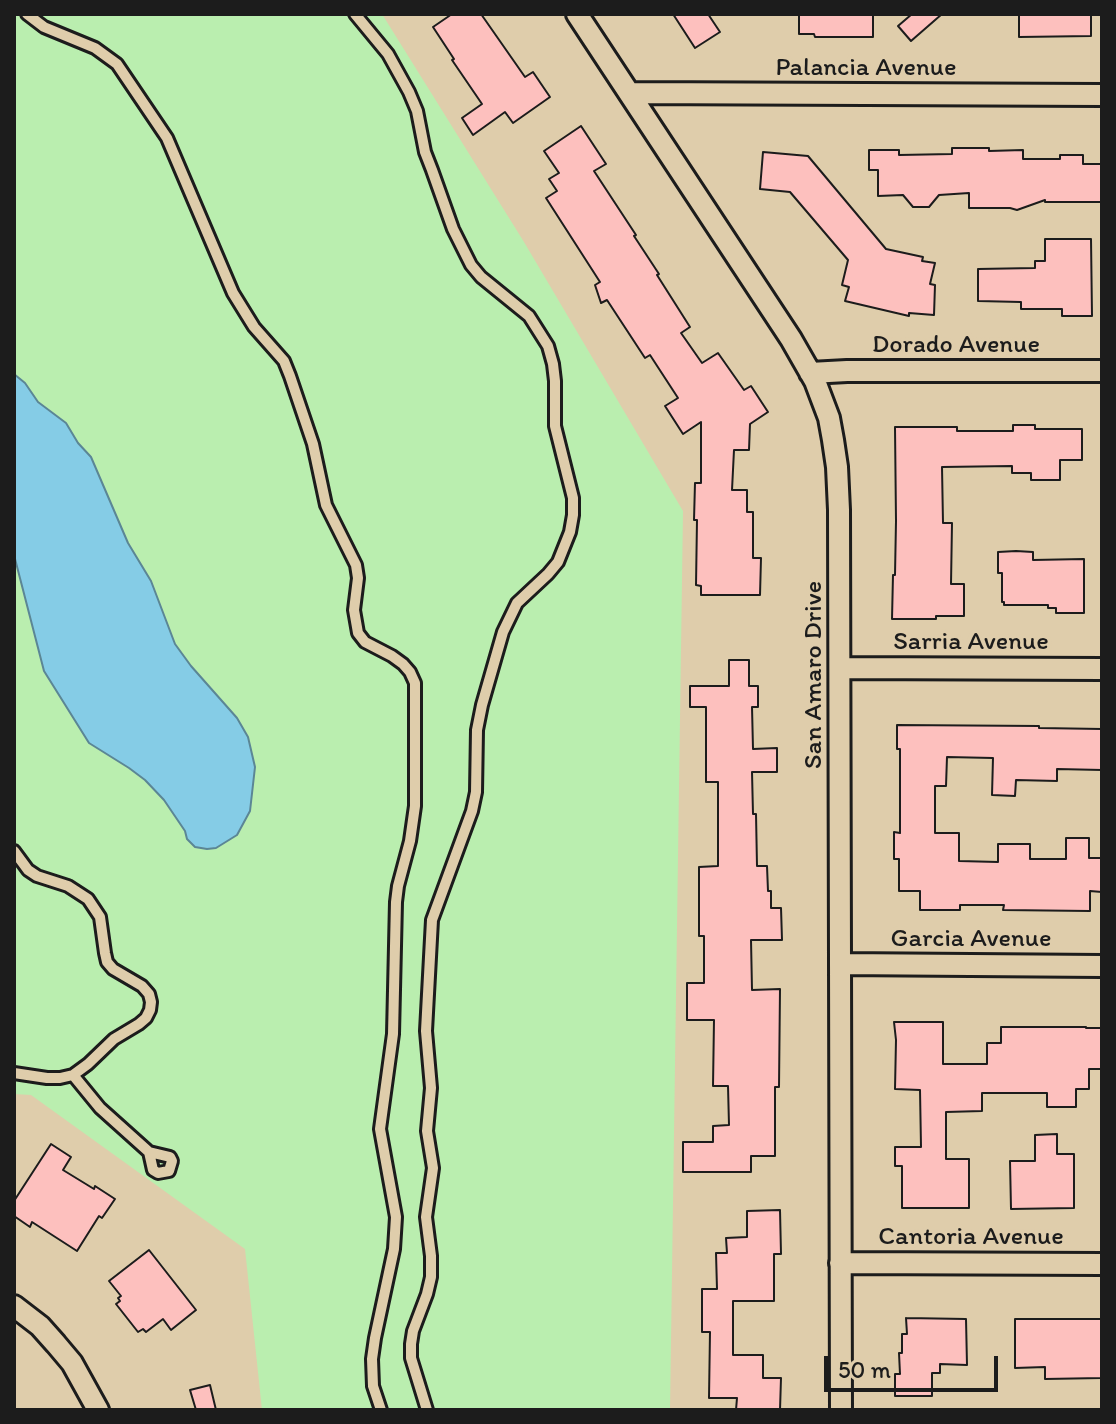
<!DOCTYPE html>
<html>
<head>
<meta charset="utf-8">
<style>
  body { margin:0 }
  #map { position:relative; width:1116px; height:1424px; overflow:hidden; background:#dfcdab; font-family:Itim,sans-serif }
  canvas { display:block }
  .frame { position:absolute; inset:0; border:16px solid #1c1c1c; pointer-events:none }
  .scale { position:absolute; left:824px; top:1356px; width:174px; height:36px; box-sizing:border-box; border:4px solid #1c1c1c; border-top:0; padding-left:10px; font-size:24px; line-height:28px; white-space:nowrap; color:#1c1c1c; -webkit-text-stroke:6px #dfcdab; paint-order:stroke }
</style>
</head>
<body>
<div id="map">
<canvas width="1116" height="1424"></canvas>
<div class="frame"></div>
<div class="scale">50 m</div>
</div>
<script>
const context = document.querySelector('canvas').getContext('2d');
context.lineJoin = 'round';
function paint(path, color) {
  context.fillStyle = color;
  context.fill(path, 'evenodd');
}
function toPath(rows) {
  const path = new Path2D();
  for (const r of rows) {
    path.moveTo(r[0], r[1]);
    for (let i = 2; i < r.length; i += 2) path.lineTo(r[i], r[i + 1]);
  }
  return path;
}
function strokePath(path, color, width, dash) {
  context.strokeStyle = color;
  context.lineWidth = width;
  context.lineCap = dash ? 'butt' : 'round';
  context.setLineDash(dash || []);
  context.stroke(path);
}
function label(font, color, halo, rows, align = 'center') {
  context.font = font + ' Itim,sans-serif';
  context.lineWidth = 8;
  context.setLineDash([]);
  context.textBaseline = 'middle';
  context.strokeStyle = halo;
  context.fillStyle = color;
  for (const [text, x, y, turn = 0] of rows) {
    context.save();
    context.translate(x, y);
    context.rotate((+turn || 0) * Math.PI / 180);
    context.textAlign = isNaN(turn) ? turn : align;
    if (halo) context.strokeText(text, 0, 0);
    context.fillText(text, 0, 0);
    context.restore();
  }
}
paint(toPath([
  [14,14,382,14,524,242,683,511,670,1410,262,1410,245,1249,31,1095,14,1094]
]), '#baeeaf');
const water = toPath([
  [14,374,25,383,38,402,66,423,78,443,91,457,128,543,151,581,175,644,191,666,237,718,248,737,255,767,250,811,237,835,216,848,207,849,195,847,187,839,185,831,164,800,145,780,129,768,89,743,44,671,14,555,14,374]
]);
paint(water, '#85cce6');
strokePath(water, '#5b8695', 2);
const building = toPath([
  [452,14,481,14,525,77,533,72,550,97,513,123,505,112,473,135,462,118,482,104,452,60,454,59,433,27,452,14],
  [673,14,708,14,720,32,695,48,673,14],
  [799,14,873,14,873,37,815,37,814,34,799,34,799,14],
  [912,14,942,14,911,41,898,26,912,14],
  [1019,14,1091,14,1091,36,1019,37,1019,14],
  [581,126,606,164,594,171,636,235,634,236,659,274,657,275,690,327,681,333,702,363,718,353,744,390,751,386,768,412,750,424,749,450,734,450,732,490,747,490,747,512,753,512,753,558,761,558,760,595,701,595,701,586,696,585,697,520,694,520,695,483,701,483,701,422,683,434,665,406,678,398,650,355,645,358,607,300,601,303,595,285,600,282,546,198,557,191,549,179,559,173,544,151,581,126],
  [952,148,989,148,989,151,1023,150,1023,159,1060,159,1060,155,1083,155,1083,164,1102,164,1102,202,1045,202,1045,200,1017,210,1010,208,969,208,969,193,939,195,929,207,913,207,903,195,878,196,878,170,869,170,869,150,899,150,899,155,952,154,952,148],
  [763,152,808,156,886,249,923,257,922,261,935,263,930,284,935,285,934,315,909,313,909,316,845,301,849,287,842,285,848,260,790,192,760,189,763,152],
  [1045,239,1091,239,1092,316,1062,316,1062,309,1021,309,1021,302,978,301,978,269,1035,268,1035,261,1045,261,1045,239],
  [1013,425,1035,425,1035,429,1082,429,1082,460,1060,460,1060,480,1031,480,1031,473,1012,473,1012,466,942,467,943,523,952,523,951,584,964,584,964,616,936,616,936,619,892,619,893,575,895,575,896,521,895,427,957,427,957,431,1013,431,1013,425],
  [1016,551,1033,552,1033,560,1084,559,1084,613,1056,613,1056,608,1048,608,1048,605,1004,605,1004,602,1002,602,1002,573,998,573,998,552,1016,551],
  [729,660,749,660,749,686,758,686,758,707,752,707,753,749,777,748,777,772,752,772,753,814,756,814,757,866,767,866,768,891,771,891,771,908,781,908,782,940,751,940,752,990,780,989,779,1087,775,1087,775,1156,751,1156,751,1172,683,1172,683,1142,713,1142,713,1126,729,1125,728,1086,713,1086,714,1020,687,1020,687,983,704,983,704,936,699,936,699,867,718,866,718,782,706,782,706,707,690,707,690,686,729,686,729,660],
  [897,725,1039,726,1039,728,1102,729,1102,770,1057,769,1057,781,1016,780,1015,796,992,795,993,758,947,757,946,786,935,786,935,833,959,833,959,861,998,862,998,844,1030,844,1030,859,1066,859,1066,838,1089,838,1089,858,1102,858,1102,892,1090,891,1090,911,1003,910,1004,905,960,905,960,910,920,910,920,891,899,891,899,859,894,859,894,832,900,833,900,749,897,749,897,725],
  [894,1022,943,1022,943,1064,987,1064,987,1043,1001,1043,1001,1027,1086,1027,1086,1028,1102,1028,1102,1069,1089,1069,1089,1089,1076,1089,1076,1107,1047,1107,1047,1093,982,1093,982,1111,946,1112,946,1159,969,1159,969,1208,902,1208,902,1166,895,1166,895,1147,921,1147,920,1090,895,1089,896,1040,894,1022],
  [1057,1134,1057,1154,1074,1154,1074,1208,1011,1209,1010,1161,1035,1161,1035,1135,1057,1134],
  [51,1144,71,1157,63,1170,94,1189,95,1186,115,1199,102,1218,99,1216,77,1251,32,1222,30,1227,14,1216,14,1201,51,1144],
  [780,1210,781,1254,774,1254,774,1301,733,1301,733,1355,763,1355,763,1378,781,1378,780,1410,736,1410,737,1398,709,1398,710,1332,702,1332,702,1289,717,1289,716,1253,727,1253,726,1238,747,1237,747,1211,780,1210],
  [149,1250,196,1310,171,1330,163,1319,146,1332,143,1329,138,1332,116,1304,120,1301,118,1298,121,1296,109,1281,149,1250],
  [906,1318,966,1319,967,1365,940,1364,940,1373,932,1373,932,1396,895,1396,895,1374,900,1374,899,1353,902,1353,902,1334,907,1334,906,1318],
  [1015,1319,1102,1319,1102,1378,1045,1379,1045,1367,1015,1368,1015,1319],
  [210,1385,216,1410,196,1410,190,1390,210,1385]
]);
paint(building, '#fdc0be');
strokePath(building, '#1c1c1c', 2);
const lane = toPath([
  [27,14,44,27,95,48,117,64,167,138,233,293,254,327,284,361,290,376,313,444,326,505,356,565,358,578,354,610,358,633,365,642,392,656,403,664,410,672,415,683,415,806,410,841,398,886,396,902,393,1034,380,1129,396,1217,394,1249,375,1338,372,1359,373,1386,381,1410],
  [355,14,388,54,409,92,417,111,425,152,432,170,453,229,471,265,481,277,529,316,548,346,553,364,555,381,555,426,573,498,573,515,570,532,558,562,548,574,517,603,503,632,482,705,477,730,476,792,472,811,432,920,426,1031,431,1088,427,1131,433,1168,426,1217,431,1256,431,1277,427,1294,413,1331,411,1344,411,1358,427,1410],
  [14,851,28,870,37,876,68,886,88,899,100,917,105,953,107,962,113,969,142,986,149,994,151,1002,150,1010,146,1018,139,1024,114,1039,88,1064,73,1075,60,1078,47,1078,14,1073],
  [73,1075,100,1108,149,1152,153,1170,158,1173,169,1171,172,1161,170,1157,149,1152]
]);
const street = toPath([
  [577,14,791,339,815,381,829,418,833,440,837,467,839,510,841,1410],
  [630,93,1102,95],
  [810,373,847,371,1102,371],
  [840,668,1102,669],
  [840,964,1102,966],
  [840,1263,1102,1264],
  [14,1306,40,1326,56,1344,72,1363,98,1410]
]);
strokePath(lane, '#1c1c1c', 16);
strokePath(street, '#1c1c1c', 26);
strokePath(lane, '#dfcdab', 10);
strokePath(street, '#dfcdab', 20);
label('26px', '#1c1c1c', '#dfcdab', [
  ["Palancia Avenue",866,68],
  ["Dorado Avenue",956,345],
  ["Sarria Avenue",971,642],
  ["San Amaro Drive",814,675,-90],
  ["Garcia Avenue",971,939],
  ["Cantoria Avenue",971,1237]
]);
</script>
</body>
</html>
